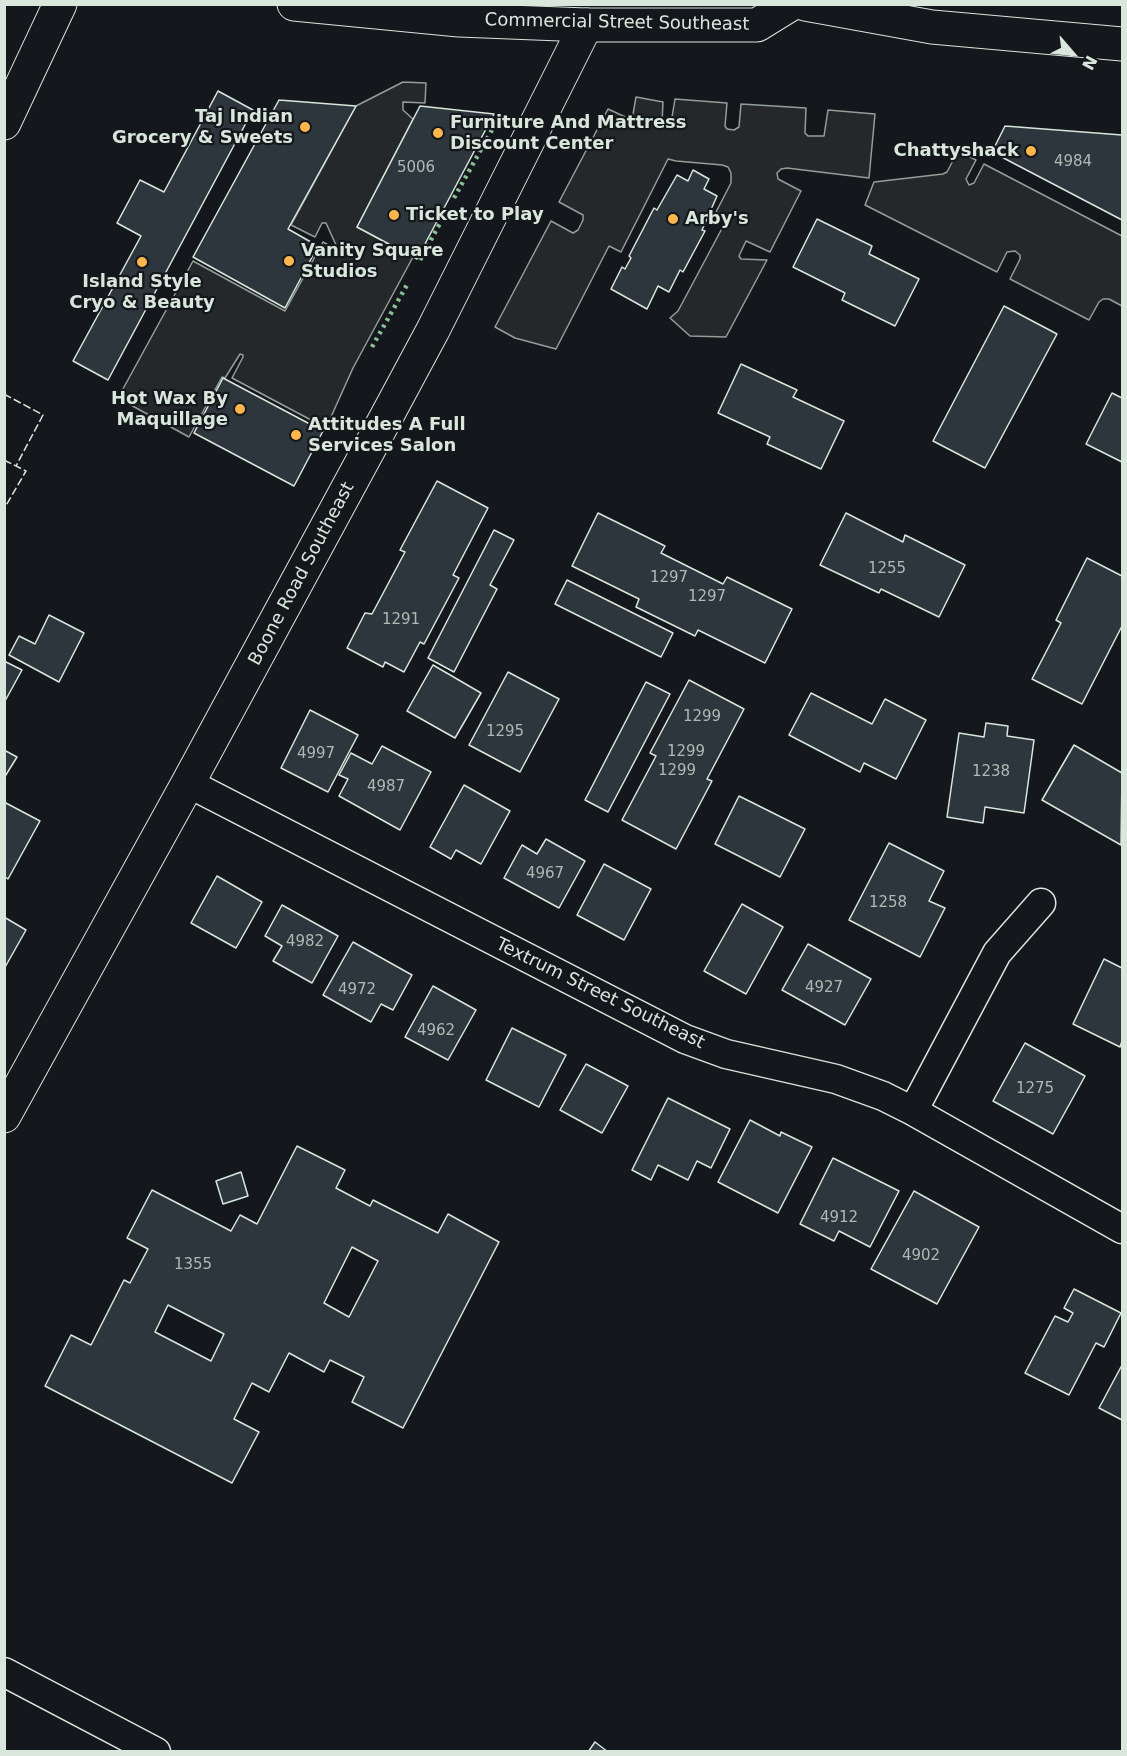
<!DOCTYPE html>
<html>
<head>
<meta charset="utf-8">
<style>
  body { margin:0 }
  #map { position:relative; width:1127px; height:1756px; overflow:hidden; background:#14181c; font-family:"DejaVu Sans",sans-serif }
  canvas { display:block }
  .frame { position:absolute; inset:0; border:6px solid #d8e6dc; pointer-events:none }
  .north { position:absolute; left:1043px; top:24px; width:60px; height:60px; -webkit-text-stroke:4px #14181c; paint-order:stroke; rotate:118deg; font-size:16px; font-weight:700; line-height:24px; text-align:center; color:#d8e6dc }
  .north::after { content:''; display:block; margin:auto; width:21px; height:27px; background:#d8e6dc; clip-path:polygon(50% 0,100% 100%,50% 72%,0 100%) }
</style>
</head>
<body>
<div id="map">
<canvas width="1127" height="1756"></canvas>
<div class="frame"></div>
<div class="north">N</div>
</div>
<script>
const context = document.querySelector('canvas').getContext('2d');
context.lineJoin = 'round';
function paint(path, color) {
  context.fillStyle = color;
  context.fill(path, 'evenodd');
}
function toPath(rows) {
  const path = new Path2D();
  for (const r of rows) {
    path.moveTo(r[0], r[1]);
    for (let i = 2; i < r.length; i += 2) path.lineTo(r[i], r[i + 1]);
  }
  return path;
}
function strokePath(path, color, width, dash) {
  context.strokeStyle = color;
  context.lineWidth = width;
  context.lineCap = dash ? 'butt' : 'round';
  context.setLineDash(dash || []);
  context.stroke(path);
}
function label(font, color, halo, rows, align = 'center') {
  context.font = font + ' "DejaVu Sans",sans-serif';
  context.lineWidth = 4.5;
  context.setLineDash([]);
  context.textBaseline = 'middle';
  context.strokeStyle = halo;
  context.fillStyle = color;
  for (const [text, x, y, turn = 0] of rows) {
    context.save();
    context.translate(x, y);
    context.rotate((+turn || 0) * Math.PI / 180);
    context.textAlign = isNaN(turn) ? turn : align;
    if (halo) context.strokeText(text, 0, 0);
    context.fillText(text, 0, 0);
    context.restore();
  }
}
const parking = toPath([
  [403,82,426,83,425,103,403,102,403,110,413,119,357,227,413,257,353,368,326,428,232,378,243,357,243,355,240,354,225,378,222,377,189,437,118,398,193,261,285,311,323,242,334,248,336,245,326,223,322,223,315,237,291,225,356,106,403,82],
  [636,97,663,102,662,123,671,123,675,99,727,103,725,126,727,129,734,130,739,127,741,104,806,108,805,133,808,136,824,136,828,110,875,114,869,178,787,168,781,169,777,173,778,179,801,191,770,252,746,241,739,256,741,259,767,260,726,337,690,336,670,318,678,311,727,219,716,212,731,183,731,173,728,167,722,165,676,161,668,159,621,252,609,246,556,349,515,338,495,327,551,221,573,233,578,230,583,220,583,215,559,202,608,109,632,120,636,97],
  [958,151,976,160,966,179,969,185,974,183,984,164,1122,236,1122,306,1109,299,1103,299,1099,302,1089,320,1010,279,1020,259,1020,255,1015,251,1007,252,997,272,865,205,874,182,943,174,947,172,958,151]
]);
paint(parking, '#24282b');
strokePath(parking, '#939e99', 1.5);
const building = toPath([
  [218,91,253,110,108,380,73,361,141,236,117,223,140,180,164,192,218,91],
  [279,100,356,106,288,229,318,246,285,308,193,257,279,100],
  [420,106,494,114,417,259,357,227,420,106],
  [1005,126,1122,135,1122,220,992,152,1005,126],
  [693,170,709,179,704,189,717,196,702,230,705,231,683,272,680,270,669,292,658,286,647,309,611,289,622,267,625,269,631,258,629,256,654,208,657,210,677,175,688,181,693,170],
  [817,219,872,246,869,254,919,279,895,326,842,300,845,293,793,267,817,219],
  [1004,306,1057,334,985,468,933,441,1004,306],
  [741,364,797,390,793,397,844,421,821,469,767,444,770,437,718,413,741,364],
  [223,378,323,431,294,486,194,433,223,378],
  [1112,393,1122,398,1122,462,1086,444,1112,393],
  [437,481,488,508,453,575,459,578,424,644,420,642,404,672,385,662,383,667,347,648,365,613,372,614,405,552,400,550,437,481],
  [598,513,665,546,661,553,723,584,727,577,792,609,765,663,698,630,695,636,636,607,639,599,572,566,598,513],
  [846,513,903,542,905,535,965,565,939,617,881,589,879,593,820,565,846,513],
  [494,530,514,540,490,585,497,589,454,672,428,658,494,530],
  [1087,558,1122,576,1122,626,1082,704,1032,679,1061,623,1056,620,1087,558],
  [567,580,673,633,661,657,555,604,567,580],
  [49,615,84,633,59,682,9,655,19,636,35,644,49,615],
  [4,661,22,670,5,701,4,700,4,661],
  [433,665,481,693,455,738,407,711,433,665],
  [508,672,559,699,520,772,469,745,508,672],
  [689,680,744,709,707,779,712,781,676,849,622,820,656,756,650,753,689,680],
  [646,682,670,694,608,812,585,800,646,682],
  [811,693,872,724,885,699,926,720,896,779,864,763,860,772,789,735,811,693],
  [310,710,358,735,328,792,281,768,310,710],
  [986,723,1008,726,1007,736,1034,740,1024,813,985,807,983,823,947,817,959,733,984,737,986,723],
  [1074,745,1122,773,1121,845,1042,800,1074,745],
  [382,746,431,772,400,830,339,796,348,779,339,775,351,753,372,764,382,746],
  [4,750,17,757,4,778,4,750],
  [464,785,510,811,481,864,456,850,451,859,430,847,464,785],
  [739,796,805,829,780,877,715,844,739,796],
  [4,802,40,821,8,879,4,876,4,802],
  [546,839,585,861,559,908,504,878,522,845,537,854,546,839],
  [889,843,944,871,929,901,945,908,920,957,849,920,889,843],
  [604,864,651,889,624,940,577,915,604,864],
  [217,876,262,902,236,948,191,923,217,876],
  [742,904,783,927,746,994,704,971,742,904],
  [282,905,338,936,312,983,273,961,282,946,265,936,282,905],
  [4,917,26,930,4,969,4,917],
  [353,942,412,975,393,1010,381,1004,371,1022,323,995,353,942],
  [808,944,871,979,845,1025,782,990,808,944],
  [1104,959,1122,968,1122,1041,1120,1047,1073,1024,1104,959],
  [433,986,476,1010,448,1060,405,1037,433,986],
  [512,1028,566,1055,539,1107,486,1080,512,1028],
  [1025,1043,1085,1076,1053,1134,993,1101,1025,1043],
  [586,1064,628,1086,602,1133,560,1110,586,1064],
  [668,1098,730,1129,711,1168,697,1161,688,1180,658,1165,651,1180,632,1170,668,1098],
  [750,1120,780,1136,781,1132,812,1147,778,1213,718,1182,750,1120],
  [297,1146,345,1170,336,1188,370,1206,373,1200,438,1233,448,1214,499,1242,403,1428,352,1402,364,1377,330,1360,324,1372,289,1353,269,1392,252,1383,234,1419,259,1432,232,1483,45,1386,71,1335,91,1345,124,1280,130,1283,148,1249,127,1238,152,1190,231,1231,240,1215,257,1224,297,1146],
  [352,1247,378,1261,349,1317,324,1303,352,1247],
  [168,1305,224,1334,211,1361,155,1332,168,1305],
  [833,1158,899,1191,870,1247,839,1231,834,1241,800,1224,833,1158],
  [241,1172,248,1196,223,1204,216,1181,241,1172],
  [914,1191,979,1227,937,1304,871,1269,914,1191],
  [1074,1289,1121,1313,1104,1347,1096,1343,1069,1395,1025,1373,1055,1316,1068,1322,1073,1313,1064,1308,1074,1289],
  [1122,1365,1122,1420,1099,1408,1122,1365],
  [595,1742,608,1752,588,1752,595,1742]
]);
paint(building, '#2c363c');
strokePath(building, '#d8e6dc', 1.5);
const minor = toPath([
  [188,783,685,1039,726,1054,836,1079,883,1096,913,1111,1122,1229],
  [913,1111,997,953,1041,903],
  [4,1672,156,1752]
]);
const tertiary = toPath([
  [4,1116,188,783,389,412,433,330,586,25]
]);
const primary = toPath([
  [294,4,459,20,586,25,757,25,791,4],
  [805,4,932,27,1122,44],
  [4,123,60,4]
]);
strokePath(minor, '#d8e6dc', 31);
strokePath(tertiary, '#d8e6dc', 35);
strokePath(primary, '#d8e6dc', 35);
strokePath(minor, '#14181c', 28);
strokePath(tertiary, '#14181c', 33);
strokePath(primary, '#14181c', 33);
strokePath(toPath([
  [454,198,498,119],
  [420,260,445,214],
  [372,347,408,283]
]), '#8ac095', 4.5, [3, 4.5]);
strokePath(toPath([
  [4,394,43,415,16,466],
  [4,460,26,471,4,509]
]), '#d8e6dc', 1.5, [8, 3]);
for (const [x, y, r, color] of [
  [305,127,6,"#ffb74d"],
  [438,133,6,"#ffb74d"],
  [1031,151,6,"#ffb74d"],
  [394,215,6,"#ffb74d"],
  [673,219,6,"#ffb74d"],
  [289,261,6,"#ffb74d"],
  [142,262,6,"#ffb74d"],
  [240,409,6,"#ffb74d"],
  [296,435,6,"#ffb74d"]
]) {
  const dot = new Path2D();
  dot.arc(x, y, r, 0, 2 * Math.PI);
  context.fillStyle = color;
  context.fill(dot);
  strokePath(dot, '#14181c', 2);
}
label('15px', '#adbab4', null, [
  ["4984",1073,162],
  ["5006",416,168],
  ["1255",887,569],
  ["1297",669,578],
  ["1297",707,597],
  ["1291",401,620],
  ["1299",702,717],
  ["1295",505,732],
  ["1299",686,752],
  ["4997",316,754],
  ["1299",677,771],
  ["1238",991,772],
  ["4987",386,787],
  ["4967",545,874],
  ["1258",888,903],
  ["4982",305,942],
  ["4927",824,988],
  ["4972",357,990],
  ["4962",436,1031],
  ["1275",1035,1089],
  ["4912",839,1218],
  ["4902",921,1256],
  ["1355",193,1265]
]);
label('18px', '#d8e6dc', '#14181c', [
  ["Commercial Street Southeast",617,23,1],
  ["Boone Road Southeast",302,574,-62],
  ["Textrum Street Southeast",600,994,26]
]);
label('bold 18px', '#d8e6dc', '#14181c', [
  ["Taj Indian",293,117,"right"],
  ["Grocery & Sweets",293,138,"right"],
  ["Furniture And Mattress",450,123],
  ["Discount Center",450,144],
  ["Chattyshack",1019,151,"right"],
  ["Ticket to Play",406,215],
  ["Arby's",685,219],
  ["Vanity Square",301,251],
  ["Studios",301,272],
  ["Island Style",142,282,"center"],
  ["Cryo & Beauty",142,303,"center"],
  ["Hot Wax By",228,399,"right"],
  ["Maquillage",228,420,"right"],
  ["Attitudes A Full",308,425],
  ["Services Salon",308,446]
], 'left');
</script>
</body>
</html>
